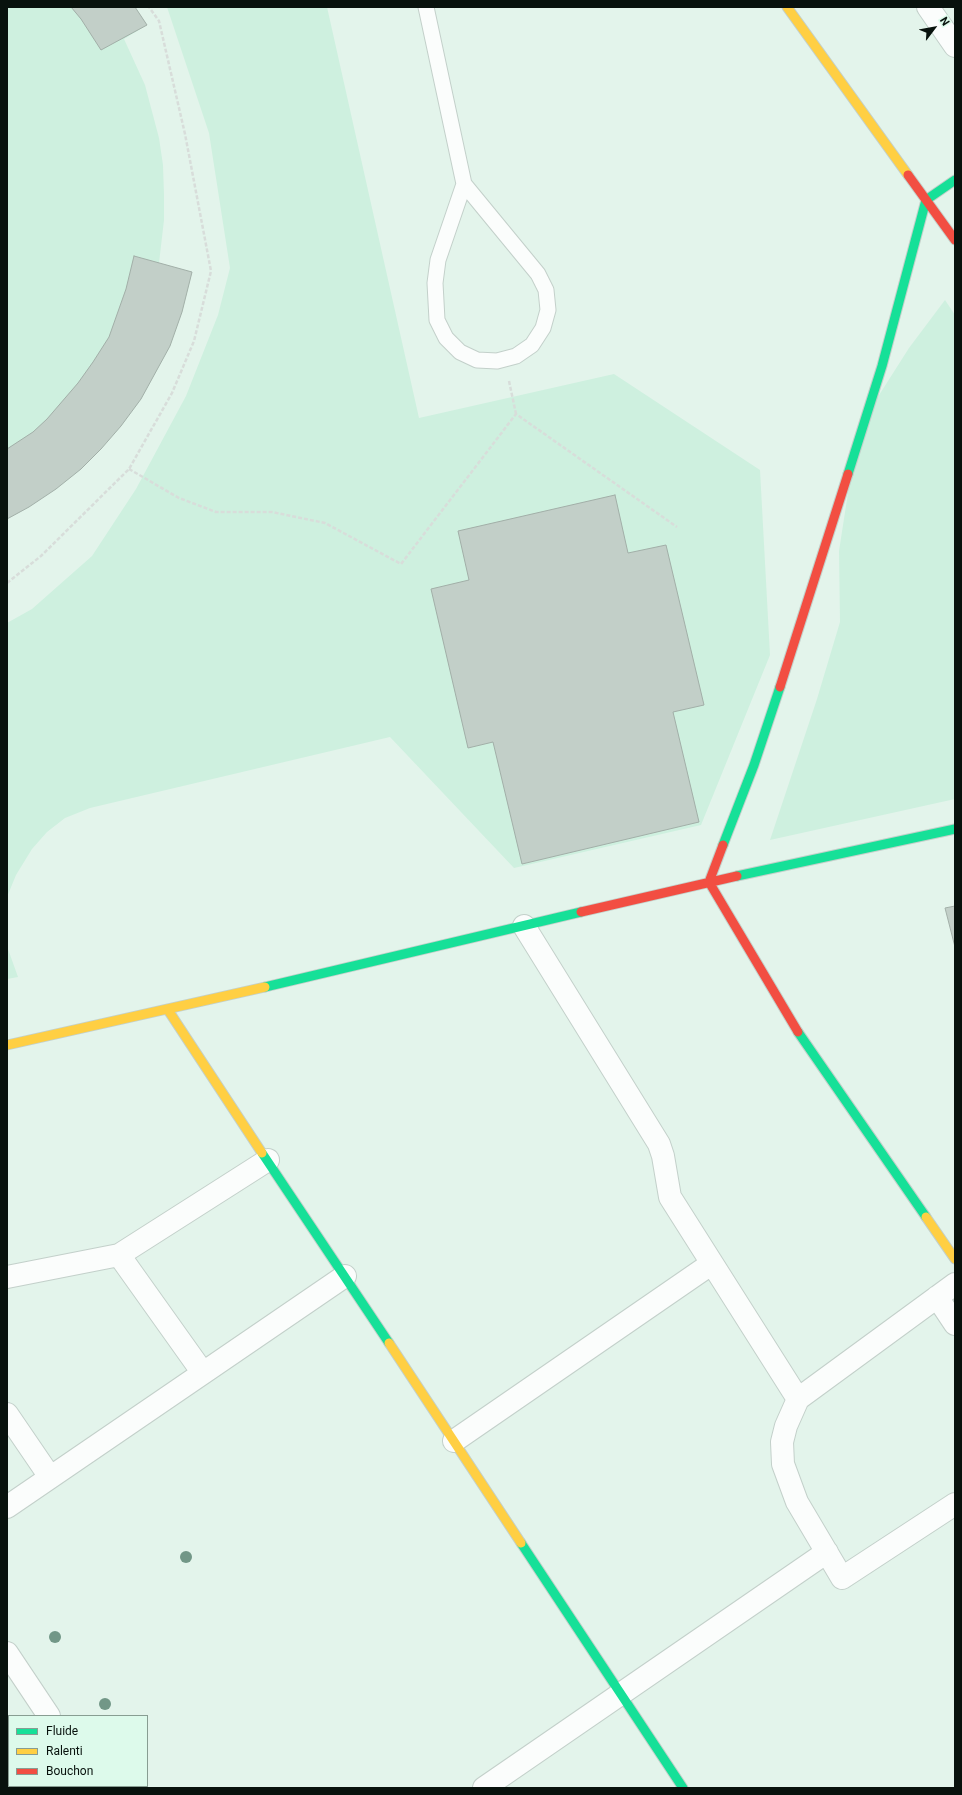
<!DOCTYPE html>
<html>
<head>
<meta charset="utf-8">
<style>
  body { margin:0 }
  #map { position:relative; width:962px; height:1795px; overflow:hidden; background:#e3f4eb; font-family:Roboto,sans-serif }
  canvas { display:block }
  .frame { position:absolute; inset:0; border:8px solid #08120d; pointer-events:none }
  .legend { position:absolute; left:8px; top:1715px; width:140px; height:72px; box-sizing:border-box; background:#ddfaeb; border:1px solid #889d92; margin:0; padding:5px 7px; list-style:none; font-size:12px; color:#08120d }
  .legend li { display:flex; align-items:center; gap:8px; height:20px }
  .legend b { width:20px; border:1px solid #889d92 }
  .north { position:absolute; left:914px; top:8px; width:40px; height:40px; -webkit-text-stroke:3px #ddfaeb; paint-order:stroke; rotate:58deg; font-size:11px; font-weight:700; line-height:16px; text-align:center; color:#08120d }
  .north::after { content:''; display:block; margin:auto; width:14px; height:18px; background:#08120d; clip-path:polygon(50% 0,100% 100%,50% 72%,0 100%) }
</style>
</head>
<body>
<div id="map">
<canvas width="962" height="1795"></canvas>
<div class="frame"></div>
<ul class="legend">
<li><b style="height:5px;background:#16e098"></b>Fluide</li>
<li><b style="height:5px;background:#ffcf43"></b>Ralenti</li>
<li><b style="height:5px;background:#f24e42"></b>Bouchon</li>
</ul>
<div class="north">N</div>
</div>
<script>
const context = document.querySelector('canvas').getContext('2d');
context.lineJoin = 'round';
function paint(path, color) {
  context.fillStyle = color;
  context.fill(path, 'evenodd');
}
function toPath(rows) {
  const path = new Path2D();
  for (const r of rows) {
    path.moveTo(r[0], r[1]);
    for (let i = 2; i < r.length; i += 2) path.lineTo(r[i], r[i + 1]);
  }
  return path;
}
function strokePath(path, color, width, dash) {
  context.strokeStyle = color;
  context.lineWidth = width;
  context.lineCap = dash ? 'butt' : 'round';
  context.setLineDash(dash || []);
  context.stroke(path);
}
paint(toPath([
  [7,7,135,7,147,25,124,39,145,85,159,138,163,165,164,195,164,220,159,263,192,272,182,312,170,346,141,399,121,426,81,469,29,507,7,519],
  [167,7,327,7,419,418,614,374,760,470,770,655,701,825,514,868,390,737,90,808,65,818,47,832,32,849,16,875,7,897,7,623,32,609,92,556,136,489,186,396,218,315,230,268,209,133],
  [945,300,955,315,955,799,770,840,817,699,840,622,839,551,852,467,867,414,909,348],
  [7,942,8,949,18,977,7,979]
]), '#cef0df');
const building = toPath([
  [71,7,135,7,147,25,101,50,81,19,71,7],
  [134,256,192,272,182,312,170,346,141,399,121,426,101,449,81,469,56,489,29,507,7,519,7,449,33,432,47,419,78,383,93,362,109,337,126,289,134,256],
  [615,495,628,553,666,545,704,705,673,712,699,822,522,864,493,742,468,748,431,589,469,580,458,531,615,495],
  [955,906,955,947,945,908,955,906]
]);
paint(building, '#c2cfc8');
strokePath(building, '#a2afa8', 1);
const lane = toPath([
  [426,7,464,184,538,274,546,290,548,310,543,328,532,345,516,356,497,361,477,360,460,352,446,338,437,320,435,283,438,260,464,184]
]);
const street = toPath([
  [928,7,955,46],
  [524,926,659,1144,663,1156,670,1197,798,1399],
  [119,1255,203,1373],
  [7,1277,119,1255,268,1160],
  [955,1284,798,1399,786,1426,782,1442,783,1464,797,1502,842,1578,955,1504],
  [937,1297,955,1324],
  [7,1414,50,1477],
  [454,1441,711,1264],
  [7,1507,345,1276],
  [7,1653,49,1716],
  [7,1764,9,1762],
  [97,1786,98,1788],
  [484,1788,827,1552]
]);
const fast = toPath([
  [848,474,882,366,926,200,955,180],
  [723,845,754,765,780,687],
  [737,876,955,829],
  [265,987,581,912],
  [798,1032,926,1217],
  [262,1153,389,1343],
  [521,1543,683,1788]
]);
const slow = toPath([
  [787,7,908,175],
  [168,1010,262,1153],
  [7,1045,265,987],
  [926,1217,955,1259],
  [389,1343,521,1543]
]);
const jam = toPath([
  [908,175,955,240],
  [780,687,848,474],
  [723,845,709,882,798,1032],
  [581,912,737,876]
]);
strokePath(lane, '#c3d0ca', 17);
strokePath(street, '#c3d0ca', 24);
strokePath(fast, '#c3d0ca', 11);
strokePath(slow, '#c3d0ca', 11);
strokePath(jam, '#c3d0ca', 11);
strokePath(toPath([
  [509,381,516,414],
  [129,469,179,498,216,512,272,512,325,523,401,564,516,414,677,527],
  [7,583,41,556,129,469,172,393,194,341,211,271,185,134,159,21,149,7]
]), '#d8ddda', 2.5, [4, 2]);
strokePath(lane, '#fbfdfc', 15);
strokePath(street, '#fbfdfc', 22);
strokePath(fast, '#16e098', 9);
strokePath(slow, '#ffcf43', 9);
strokePath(jam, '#f24e42', 9);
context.fillStyle = '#729787';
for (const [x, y] of [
  [186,1557],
  [55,1637],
  [105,1704]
]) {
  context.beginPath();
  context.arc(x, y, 6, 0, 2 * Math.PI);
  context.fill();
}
</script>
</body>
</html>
